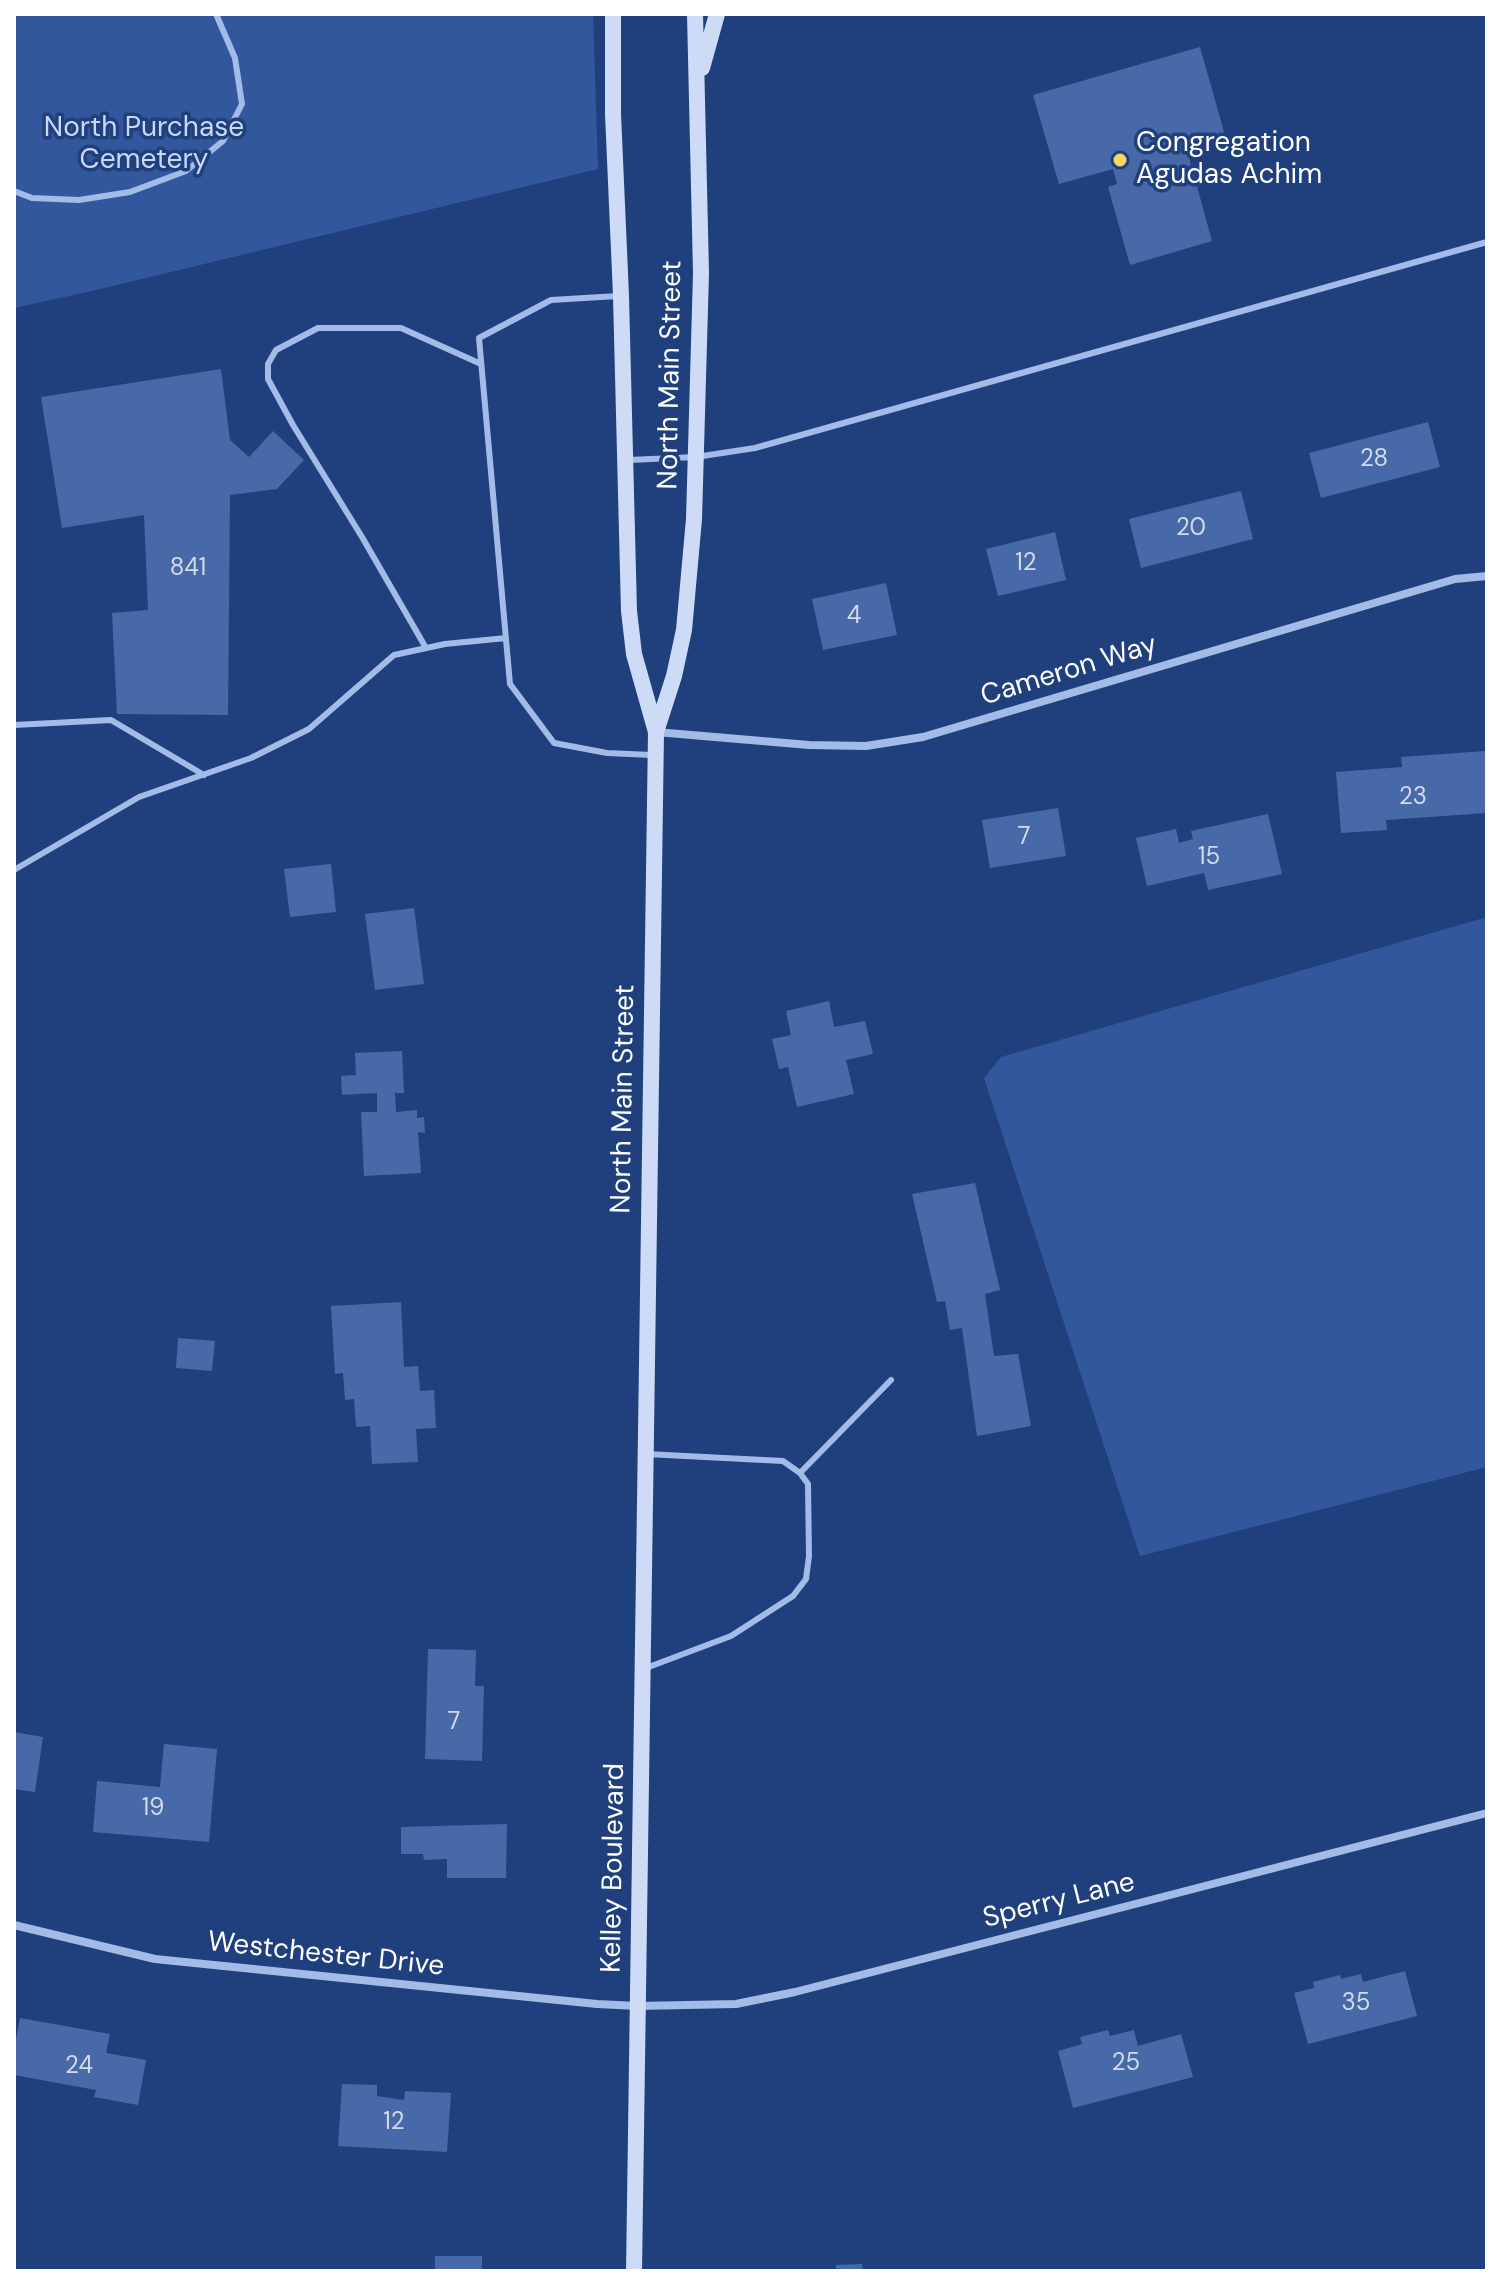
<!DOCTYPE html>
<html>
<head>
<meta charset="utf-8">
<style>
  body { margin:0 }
  #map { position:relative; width:1501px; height:2285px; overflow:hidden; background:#203f7d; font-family:"DM Sans",sans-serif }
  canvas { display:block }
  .frame { position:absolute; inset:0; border:16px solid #fff; pointer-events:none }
</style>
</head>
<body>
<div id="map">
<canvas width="1501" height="2285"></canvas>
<div class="frame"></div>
</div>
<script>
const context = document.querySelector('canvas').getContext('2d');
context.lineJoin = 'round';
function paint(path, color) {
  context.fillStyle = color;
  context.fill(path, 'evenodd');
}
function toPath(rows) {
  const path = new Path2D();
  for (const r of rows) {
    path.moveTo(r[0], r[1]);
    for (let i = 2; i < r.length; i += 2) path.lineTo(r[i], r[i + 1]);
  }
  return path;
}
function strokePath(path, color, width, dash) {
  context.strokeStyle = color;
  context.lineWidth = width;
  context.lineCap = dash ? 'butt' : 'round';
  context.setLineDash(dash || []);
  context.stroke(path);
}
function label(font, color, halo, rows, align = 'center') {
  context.font = font + ' "DM Sans",sans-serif';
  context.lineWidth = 7;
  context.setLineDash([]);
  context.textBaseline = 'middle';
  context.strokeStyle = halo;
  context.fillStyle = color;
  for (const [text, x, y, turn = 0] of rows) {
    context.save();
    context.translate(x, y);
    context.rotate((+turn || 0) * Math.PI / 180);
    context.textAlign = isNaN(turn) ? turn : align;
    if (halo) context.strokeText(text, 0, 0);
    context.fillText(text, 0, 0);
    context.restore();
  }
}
paint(toPath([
  [14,14,593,14,598,169,92,291,14,308],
  [1487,917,1487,1467,1140,1556,984,1078,1001,1057]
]), '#33579c');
paint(toPath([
  [1200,47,1226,139,1187,150,1212,241,1130,265,1108,187,1117,184,1113,169,1059,184,1033,95],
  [221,369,230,440,249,457,273,431,304,460,277,489,230,495,228,715,117,714,112,613,148,610,144,515,62,528,41,397],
  [1428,422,1440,467,1321,498,1309,453],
  [1241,491,1253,539,1141,568,1129,519],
  [1055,532,1066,580,998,596,986,549],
  [886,583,897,635,823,650,812,599],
  [1485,751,1487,813,1386,820,1387,830,1341,833,1336,772,1402,767,1401,757],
  [1058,808,1066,856,990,868,982,820],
  [1268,814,1282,874,1208,890,1204,873,1147,886,1136,838,1176,829,1179,843,1193,839,1191,831],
  [331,864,336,912,290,917,284,869],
  [414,908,424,984,375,990,365,914],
  [829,1001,834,1027,865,1021,873,1054,846,1060,854,1094,797,1107,788,1067,779,1069,772,1039,791,1035,786,1011],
  [402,1051,404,1093,395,1093,396,1112,417,1110,417,1118,424,1117,425,1133,418,1132,421,1173,364,1176,361,1112,377,1112,377,1093,342,1095,341,1076,356,1075,355,1053],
  [975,1183,1000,1290,985,1294,994,1356,1018,1354,1031,1426,977,1436,962,1328,950,1330,945,1301,937,1302,912,1194],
  [401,1302,404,1367,418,1366,420,1391,434,1390,436,1428,416,1429,418,1462,372,1464,370,1426,356,1427,354,1399,345,1400,343,1373,335,1374,331,1306],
  [178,1338,215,1341,212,1371,176,1368],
  [428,1649,476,1650,475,1686,484,1686,482,1761,425,1759],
  [14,1732,43,1737,35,1792,14,1789],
  [164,1744,217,1749,209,1842,93,1832,97,1781,160,1787],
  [507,1824,506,1878,447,1878,447,1859,424,1860,423,1854,401,1854,401,1827],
  [1405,1971,1417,2016,1308,2044,1294,1993,1314,1988,1313,1982,1340,1975,1341,1979,1361,1974,1363,1982],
  [20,2018,110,2034,106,2053,146,2060,138,2105,94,2097,96,2090,14,2075,14,2051],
  [1108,2030,1110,2036,1134,2030,1138,2046,1181,2034,1193,2077,1073,2108,1058,2051,1082,2044,1080,2037],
  [342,2084,377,2085,377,2096,404,2100,405,2091,451,2093,447,2152,338,2146],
  [435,2256,482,2256,482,2271,435,2271],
  [862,2264,863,2271,836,2271,836,2265]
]), '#4869a7');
strokePath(toPath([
  [14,191,32,198,79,200,130,192,186,171,223,141,242,104,235,58,216,14],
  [618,296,551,300,479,338,510,684,554,743,607,753,652,755],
  [629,460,696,457,755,448,1487,242],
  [426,648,362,537,293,425,268,379,268,364,276,350,318,328,401,328,481,364],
  [14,725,111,720,204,775],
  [14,870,139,797,251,758,309,729,394,655,445,644,506,638],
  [800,1473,891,1380],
  [646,1668,731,1636,793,1596,806,1579,809,1556,808,1484,800,1473,783,1461,646,1454]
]), '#a3bbe7', 6);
strokePath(toPath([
  [656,732,809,745,866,746,923,737,1455,579,1487,576],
  [14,1925,155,1959,597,2004,638,2006,736,2004,795,1992,1487,1813]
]), '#a3bbe7', 8);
strokePath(toPath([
  [613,14,613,114,621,296,629,611,634,654,656,732],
  [702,68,717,14],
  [634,2271,656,732,674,676,684,630,694,519,701,273,695,14]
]), '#cedbf6', 16);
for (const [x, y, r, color] of [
  [1120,160,8,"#f4da64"]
]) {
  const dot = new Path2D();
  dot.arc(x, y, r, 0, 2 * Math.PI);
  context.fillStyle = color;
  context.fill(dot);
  strokePath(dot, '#203f7d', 3);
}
label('24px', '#d1dae9', null, [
  ["28",1374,460],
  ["20",1191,529],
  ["12",1026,564],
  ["841",188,569],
  ["4",854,617],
  ["23",1413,798],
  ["7",1024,838],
  ["15",1209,858],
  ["7",454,1723],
  ["19",153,1809],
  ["35",1356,2004],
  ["25",1126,2064],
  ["24",79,2067],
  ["12",394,2123]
]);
label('28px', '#c7d7f5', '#203f7d', [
  ["North Purchase",144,129],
  ["Cemetery",144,161]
]);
label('28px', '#fff', '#203f7d', [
  ["Congregation",1136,144],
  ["Agudas Achim",1136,176]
], 'left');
label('28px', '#fff', '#203f7d', [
  ["North Main Street",671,375,-89],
  ["Cameron Way",1069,671,-17],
  ["North Main Street",624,1099,-89],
  ["Kelley Boulevard",614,1868,-89],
  ["Sperry Lane",1059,1901,-14],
  ["Westchester Drive",326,1955,6]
]);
</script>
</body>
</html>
